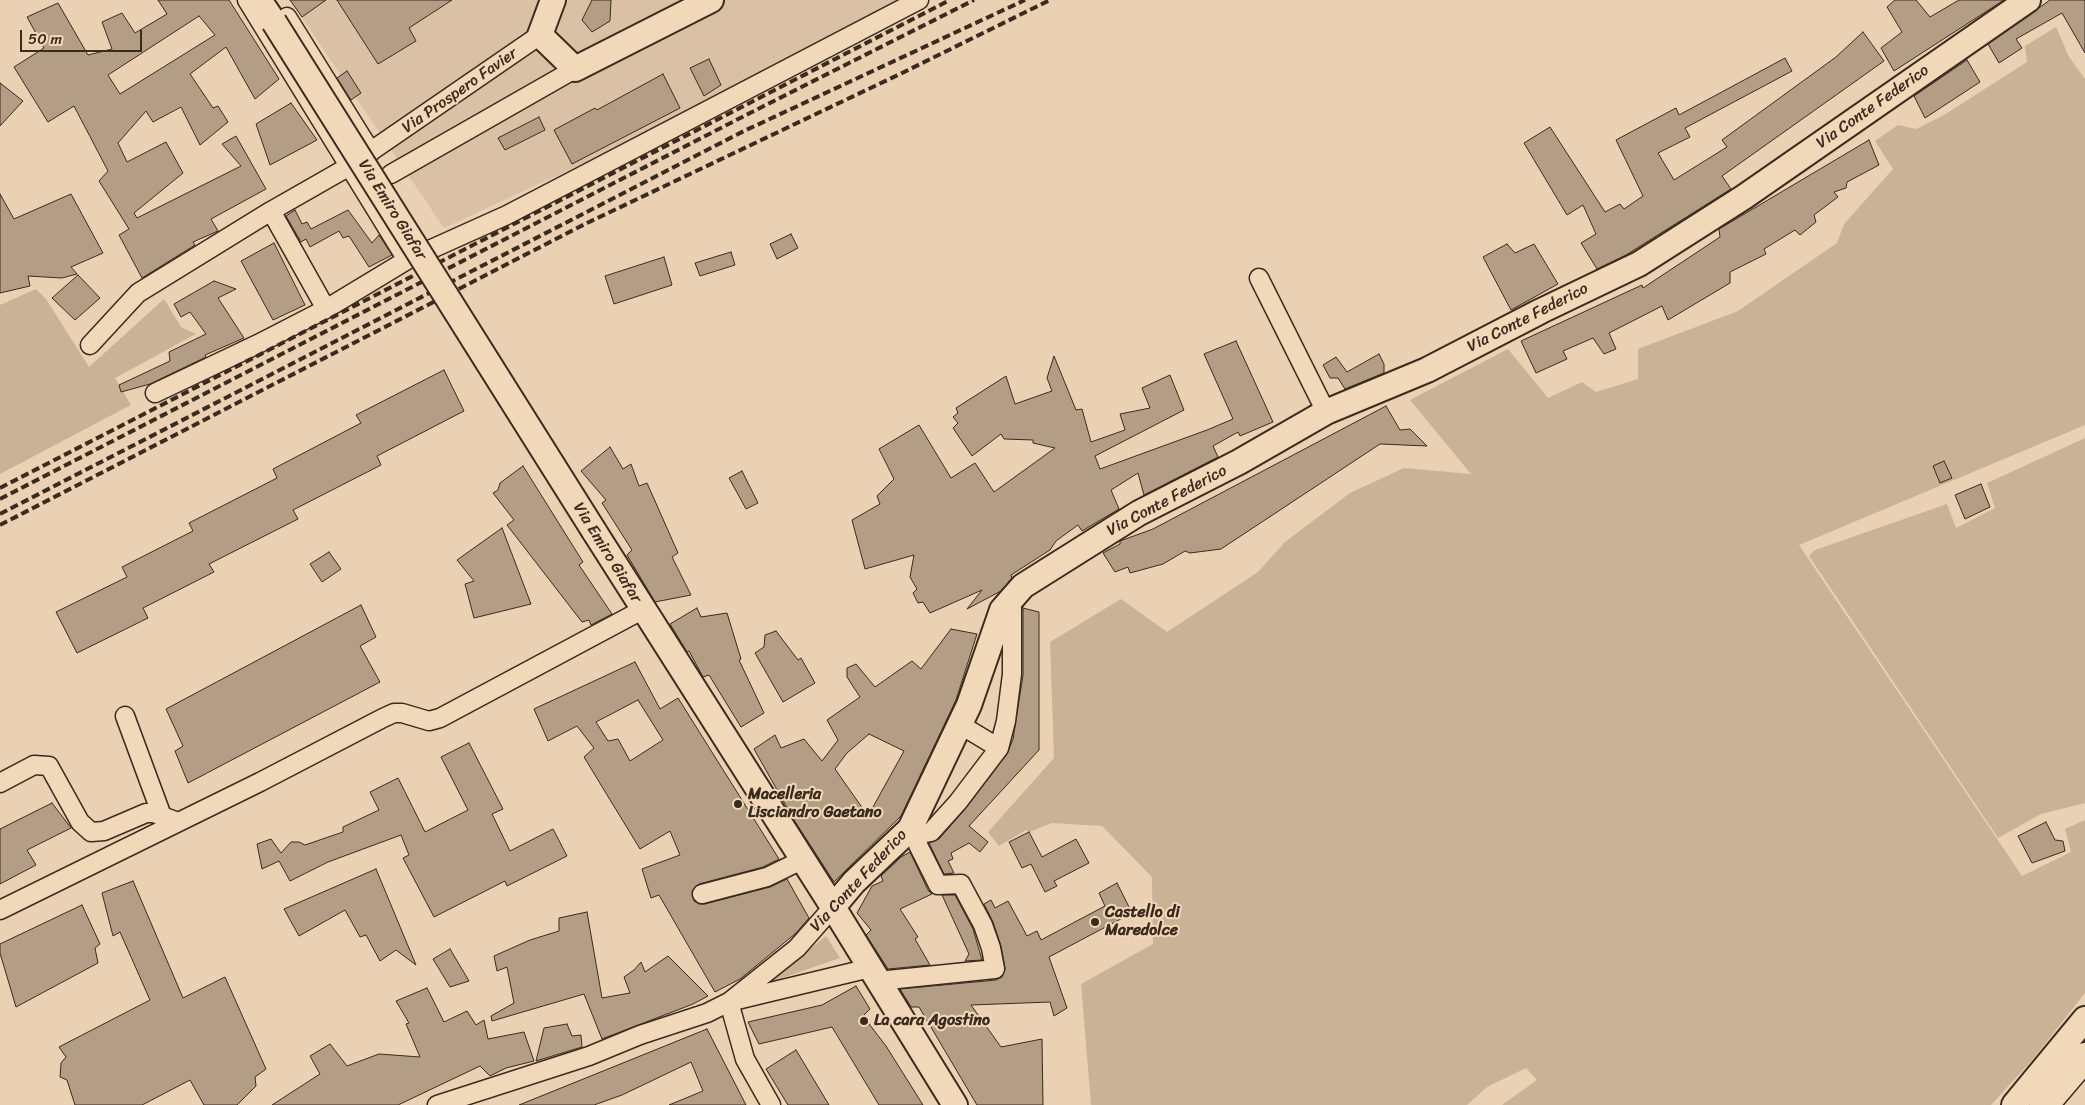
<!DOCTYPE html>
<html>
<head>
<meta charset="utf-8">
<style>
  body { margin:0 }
  #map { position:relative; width:2085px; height:1105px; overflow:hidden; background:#ead1b3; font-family:Sriracha,sans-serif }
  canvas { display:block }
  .scale { position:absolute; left:20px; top:30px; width:122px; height:22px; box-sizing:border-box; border:2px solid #3b2a1e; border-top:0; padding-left:6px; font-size:15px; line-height:18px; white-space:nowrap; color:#3b2a1e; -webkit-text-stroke:4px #f1d8b9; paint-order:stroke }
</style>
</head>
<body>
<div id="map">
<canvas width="2085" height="1105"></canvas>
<div class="scale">50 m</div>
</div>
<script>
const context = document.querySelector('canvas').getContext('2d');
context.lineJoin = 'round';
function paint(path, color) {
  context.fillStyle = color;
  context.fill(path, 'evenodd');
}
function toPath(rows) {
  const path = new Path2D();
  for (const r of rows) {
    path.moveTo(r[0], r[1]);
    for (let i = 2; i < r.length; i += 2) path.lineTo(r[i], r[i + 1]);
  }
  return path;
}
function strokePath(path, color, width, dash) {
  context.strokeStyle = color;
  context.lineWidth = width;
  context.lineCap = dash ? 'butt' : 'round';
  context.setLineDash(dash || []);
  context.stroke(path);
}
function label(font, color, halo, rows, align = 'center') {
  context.font = font + ' Sriracha,sans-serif';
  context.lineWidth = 4;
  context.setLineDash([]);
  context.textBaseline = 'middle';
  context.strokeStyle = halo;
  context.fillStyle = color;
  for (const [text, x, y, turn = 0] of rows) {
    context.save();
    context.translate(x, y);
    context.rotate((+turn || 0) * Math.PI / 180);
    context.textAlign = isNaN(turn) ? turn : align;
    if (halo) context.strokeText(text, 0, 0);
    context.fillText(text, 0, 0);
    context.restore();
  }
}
paint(toPath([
  [290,0,908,0,664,126,444,228]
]), '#dac1a5');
paint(toPath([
  [2056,27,2069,57,2085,79,2085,425,1799,545,2022,876,2071,852,2065,829,2085,820,2085,993,2033,1059,1991,1105,1502,1105,1537,1080,1526,1068,1487,1087,1467,1105,1091,1105,1081,984,1153,944,1152,877,1102,826,1052,823,1029,832,1026,830,999,846,988,832,1054,758,1050,642,1121,599,1167,632,1258,572,1285,542,1350,493,1404,468,1471,474,1410,400,1508,349,1548,398,1582,382,1596,392,1638,379,1638,349,1738,311,1837,243,1844,224,1893,169,1875,141,1898,125,1916,129,1944,115,2027,62,2025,46],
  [36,289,46,299,89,367,164,299,181,327,196,334,115,378,131,405,0,474,0,305],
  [2085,438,2085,803,2041,814,1998,838,1809,556,1815,550,1947,504,1956,528,1995,508,1987,483],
  [826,936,840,958,768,983]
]), '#cab297');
const building = toPath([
  [158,0,229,0,279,79,255,99,226,47,190,74,213,108,218,106,228,122,200,145,181,107,153,122,146,111,118,143,127,162,166,142,183,173,134,213,137,218,241,166,222,144,236,136,266,189,211,219,218,231,193,242,195,245,142,278,119,235,129,229,99,181,108,171,74,106,48,122,14,67,44,48,27,17,58,3,88,55,112,49,102,22,122,13,135,33,167,14,158,0],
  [199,16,215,35,120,94,108,75,199,16],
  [290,0,326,0,302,17,290,0],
  [337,0,452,0,409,28,416,41,378,64,337,0],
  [592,0,611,0,610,21,592,32,582,20,592,0],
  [1895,0,1916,0,1930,17,1959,0,2004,0,1894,71,1881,48,1902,32,1887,7,1895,0],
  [2050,0,2085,0,2085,53,2062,13,2016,39,2022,48,1999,63,1988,44,2050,0],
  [1863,32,1884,61,1722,176,1731,189,1626,255,1597,269,1581,243,1596,234,1583,205,1567,215,1524,143,1550,127,1605,212,1620,204,1624,209,1643,196,1616,140,1676,108,1679,115,1785,58,1792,71,1685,128,1690,137,1658,153,1674,180,1727,147,1722,140,1836,57,1863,32],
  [709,59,721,85,704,96,690,68,709,59],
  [1967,60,1980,82,1925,118,1914,96,1967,60],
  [347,71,361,93,351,100,337,78,347,71],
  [663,74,680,108,572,164,554,130,595,108,597,110,663,74],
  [0,83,23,101,0,126,0,83],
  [291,103,317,140,270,165,256,124,291,103],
  [539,117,545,130,505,150,498,138,539,117],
  [1869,140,1879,165,1847,182,1846,188,1834,192,1838,197,1814,215,1816,222,1800,235,1795,230,1764,249,1766,254,1730,272,1730,283,1668,320,1662,306,1609,333,1616,349,1604,354,1593,338,1563,351,1567,359,1536,373,1521,341,1642,285,1643,288,1720,237,1719,229,1869,140],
  [0,194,14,219,71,194,103,253,71,267,77,274,62,278,28,276,30,286,0,293,0,194],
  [295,210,302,224,307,222,311,229,348,210,372,243,379,235,392,255,369,267,349,236,343,238,339,231,310,247,306,239,301,242,286,216,295,210],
  [791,234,798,248,777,259,770,244,791,234],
  [274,243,305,305,273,320,241,261,274,243],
  [1507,244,1515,253,1534,244,1558,284,1511,310,1483,257,1507,244],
  [731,252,735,265,700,276,695,263,731,252],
  [664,257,672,285,614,304,605,276,664,257],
  [78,275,100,298,75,320,52,298,78,275],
  [214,281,236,289,218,298,244,338,205,355,206,357,150,384,121,392,119,385,170,361,169,352,206,334,190,312,181,317,174,304,214,281],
  [1236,341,1273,422,1240,436,1238,432,1213,446,1218,457,1144,495,1138,473,1111,490,1119,509,1082,531,1078,525,1056,541,1050,550,1011,575,1012,578,1001,591,967,609,982,590,930,613,923,602,918,603,913,593,917,589,910,577,914,555,865,569,852,520,880,504,877,496,894,479,879,449,919,425,951,478,975,463,994,492,1055,448,1033,443,1033,440,1004,439,1001,434,972,456,953,428,958,423,953,417,958,413,956,408,1006,376,1015,404,1052,391,1047,378,1054,356,1076,410,1082,409,1091,442,1125,430,1120,414,1150,408,1142,388,1170,375,1184,410,1095,456,1100,469,1207,430,1233,419,1204,354,1236,341],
  [1379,354,1384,364,1384,373,1345,389,1338,378,1330,378,1323,365,1336,357,1347,372,1379,354],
  [444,370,464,411,377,456,381,465,293,510,298,519,209,564,214,572,143,608,148,618,77,653,56,612,127,577,122,567,193,531,189,523,277,478,273,469,361,423,356,415,444,370],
  [1386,406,1400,430,1410,429,1427,446,1380,444,1221,549,1190,553,1185,551,1163,564,1130,573,1128,567,1115,572,1103,553,1120,544,1120,541,1153,529,1386,406],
  [610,447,623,469,631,464,639,486,647,483,678,553,672,557,691,595,655,602,627,555,632,550,602,503,606,500,581,471,610,447],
  [1944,461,1952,478,1940,483,1933,466,1944,461],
  [523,466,583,562,579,565,612,614,591,625,589,620,582,622,507,525,514,520,493,493,498,490,500,483,523,466],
  [742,471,758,503,746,509,729,478,742,471],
  [1981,484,1990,507,1965,519,1955,495,1981,484],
  [502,528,531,604,474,618,465,584,474,581,457,560,502,528],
  [329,552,341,569,322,582,310,564,329,552],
  [361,605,376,637,360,646,380,682,188,783,175,751,183,746,166,709,361,605],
  [697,608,701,617,727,613,741,659,739,660,764,713,741,727,709,675,703,677,689,651,687,652,670,624,697,608],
  [1023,608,1039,612,1039,750,969,826,988,842,980,852,969,843,951,853,953,859,948,861,954,873,944,874,929,843,939,839,966,808,1007,754,1013,739,1023,675,1023,608],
  [951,629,977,634,956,700,901,816,834,882,794,820,754,749,775,735,781,748,804,739,822,761,838,740,827,720,860,697,847,677,847,668,856,664,875,687,912,661,921,669,951,629],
  [869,734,904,751,868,816,835,769,847,753,869,734],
  [776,631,798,660,801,658,815,683,783,702,755,653,764,647,765,635,776,631],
  [635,662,660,709,678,698,779,859,763,867,699,884,692,891,694,901,699,904,705,904,770,887,787,879,809,918,795,934,740,979,715,992,659,895,651,898,642,869,680,855,670,831,640,849,584,757,594,748,577,726,548,741,534,709,635,662],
  [638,700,663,740,630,761,618,739,608,741,596,722,638,700],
  [469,743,503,809,492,814,510,851,553,829,567,856,507,886,505,881,434,917,403,858,409,855,401,835,328,862,290,881,279,861,262,869,257,844,271,839,281,853,291,842,299,842,305,845,343,832,343,827,379,810,370,792,398,778,425,832,468,810,441,757,469,743],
  [52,803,71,828,27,850,36,865,0,884,0,829,52,803],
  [2046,822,2055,840,2063,841,2065,851,2032,863,2018,836,2046,822],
  [1029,832,1042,857,1076,839,1089,863,1054,881,1057,886,1045,892,1031,864,1022,868,1009,842,1029,832],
  [910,852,928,890,932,894,900,909,918,937,915,939,930,965,888,969,866,935,871,930,857,913,872,886,883,881,881,876,901,857,910,852],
  [376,869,416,965,396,950,380,961,366,935,360,937,345,910,299,936,284,909,376,869],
  [133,881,183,998,225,977,266,1069,255,1077,256,1086,237,1105,204,1105,190,1080,142,1105,75,1105,67,1080,60,1077,61,1063,66,1057,59,1047,150,1000,120,932,113,936,102,893,133,881],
  [1117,883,1132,913,1049,957,1067,1008,1054,1016,1050,1002,971,1005,1001,1047,1042,1039,1043,1105,977,1105,919,1007,911,1007,900,989,996,980,1002,977,1005,968,1001,946,993,922,984,904,991,900,995,908,1008,901,1027,936,1037,931,1041,940,1105,906,1099,893,1117,883],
  [942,895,955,895,973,929,982,960,965,961,969,954,942,895],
  [82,905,100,944,95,948,98,963,16,1007,0,953,0,944,82,905],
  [587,912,602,998,630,993,624,977,634,970,641,962,645,972,668,956,708,996,693,1004,602,1039,584,994,492,1021,491,1016,514,1003,507,967,497,971,494,956,530,940,559,931,559,918,587,912],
  [450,949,469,981,450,987,433,959,450,949],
  [856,986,870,1009,863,1016,886,1046,923,1105,879,1105,832,1027,759,1044,748,1022,822,1005,856,986],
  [427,988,444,1022,467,1011,476,1025,484,1020,488,1039,524,1032,534,1061,506,1068,490,1076,480,1066,398,1105,272,1105,320,1074,310,1056,330,1044,347,1066,379,1054,420,1057,406,1024,409,1023,396,1001,427,988],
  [567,1024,572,1036,581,1035,582,1047,536,1061,544,1028,567,1024],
  [707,1029,746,1105,669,1105,703,1091,691,1062,622,1095,594,1105,519,1105,707,1029],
  [796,1050,829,1105,788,1105,766,1069,796,1050]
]);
paint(building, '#b49d85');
strokePath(building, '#3b2a1e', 1);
const street = toPath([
  [247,0,407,260],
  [287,17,371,152],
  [391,174,575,69],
  [271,211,348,167,540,35],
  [1259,278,1326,412],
  [90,345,138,293,271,211,326,309,407,260,507,215,919,0],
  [155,393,258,344,326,309],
  [125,716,162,816],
  [959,724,999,748],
  [0,783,34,765,49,766,80,822,91,832,104,831,146,813,154,813,178,822],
  [900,838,931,832,958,802,999,748,1006,721,1012,674,1012,598],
  [702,894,767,877,802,860],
  [0,910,260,782,383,718,394,713,402,713,429,721,440,718,642,610],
  [878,981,995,969,991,948,983,925,961,884,938,885,918,845,918,835],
  [737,1000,870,968],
  [729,1002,745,1059,771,1105],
  [437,1105,589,1056,640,1035,707,1013,729,1002,797,948,833,907]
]);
const secondary = toPath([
  [259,0,274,22],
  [553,0,540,35,575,69,711,0],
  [594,531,833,907,955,1105],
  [833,907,854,882,910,829,969,705,1002,610,1023,586,1139,513,1239,462,1326,412,1427,370,1541,311,1639,264,1744,197,2028,0],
  [2014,1105,2085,1019]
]);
const highway = toPath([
  [2044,1105,2085,1057]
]);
strokePath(street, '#3b2a1e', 21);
strokePath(secondary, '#3b2a1e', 28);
strokePath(highway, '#3b2a1e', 31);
strokePath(street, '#f1d8b9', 18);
strokePath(secondary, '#f1d8b9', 24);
strokePath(highway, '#f1d8b9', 28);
strokePath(toPath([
  [0,488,950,0],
  [0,499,750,113,974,0],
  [0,514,744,131,1025,0],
  [0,525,587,223,900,74,1050,0]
]), '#3b2a1e', 4, [8, 4]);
const secondaryBridge = toPath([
  [274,22,594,531]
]);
strokePath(secondaryBridge, '#3b2a1e', 28, []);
strokePath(secondaryBridge, '#f1d8b9', 24);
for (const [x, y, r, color] of [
  [738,804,5,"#3b2a1e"],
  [1095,922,5,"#3b2a1e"],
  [864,1021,5,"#3b2a1e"]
]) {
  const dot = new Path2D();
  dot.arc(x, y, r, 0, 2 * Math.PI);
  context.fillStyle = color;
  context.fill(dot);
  strokePath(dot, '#f1d8b9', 2);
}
label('16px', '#3b2a1e', '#f1d8b9', [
  ["Via Prospero Favier",460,91,-35],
  ["Via Conte Federico",1873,107,-35],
  ["Via Emiro Giafar",392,210,58],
  ["Via Conte Federico",1528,318,-27],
  ["Via Conte Federico",1167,501,-28],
  ["Via Emiro Giafar",607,553,58],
  ["Via Conte Federico",859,881,-47]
]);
label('bold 16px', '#3b2a1e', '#f1d8b9', [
  ["Macelleria",748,795],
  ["Lisciandro Gaetano",748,813],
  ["Castello di",1105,913],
  ["Maredolce",1105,931],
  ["La cara Agostino",874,1021]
], 'left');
</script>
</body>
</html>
